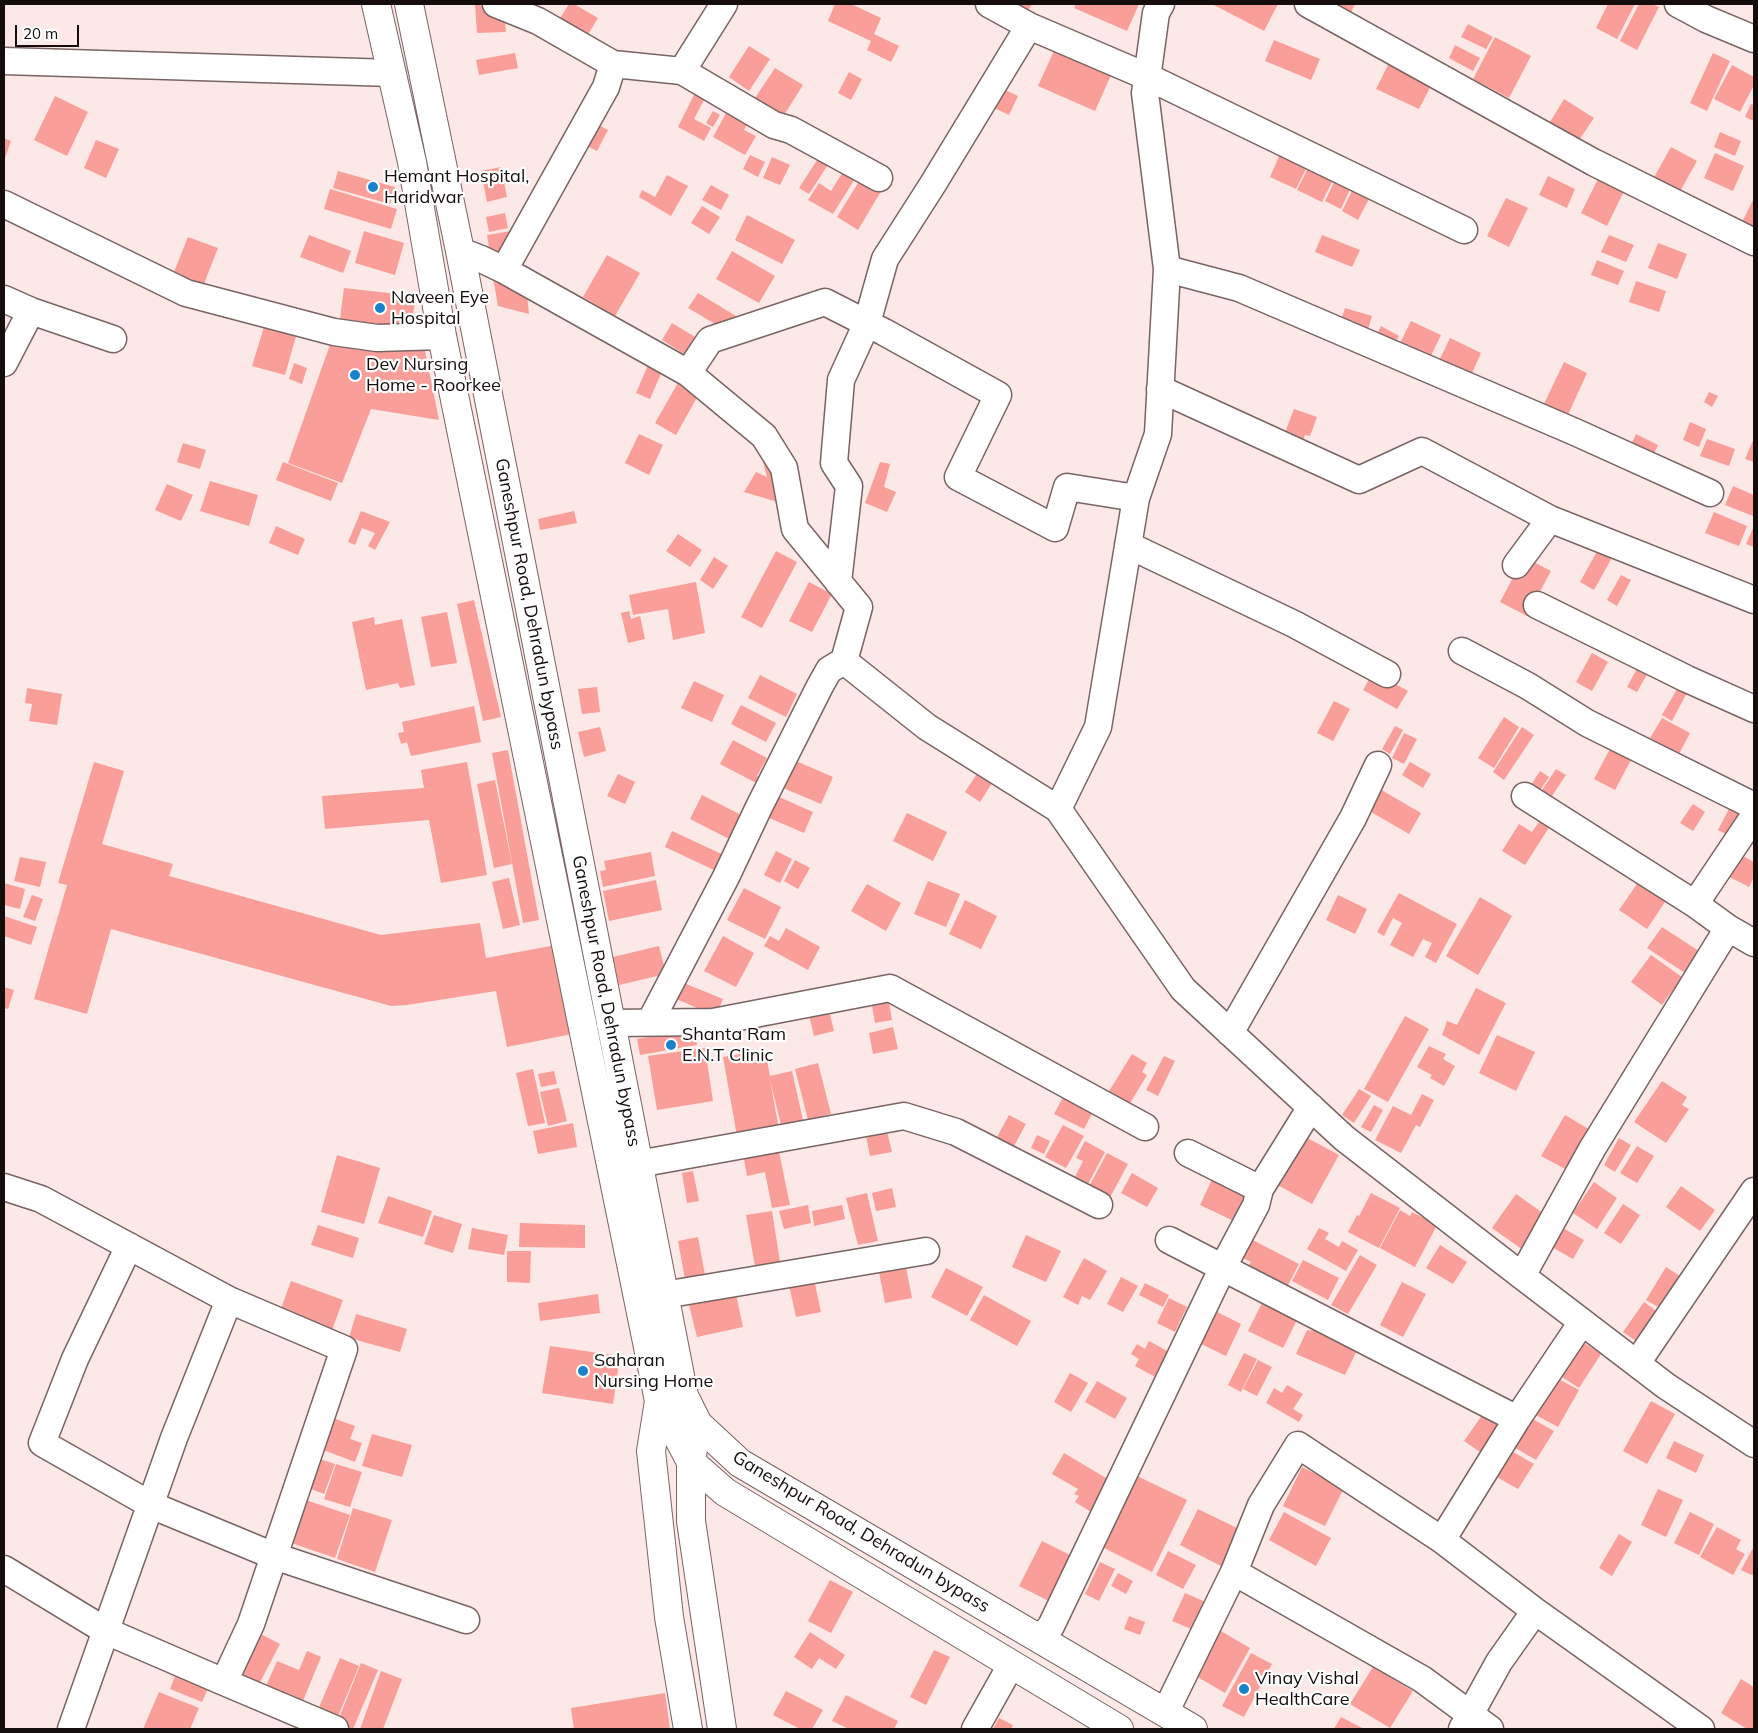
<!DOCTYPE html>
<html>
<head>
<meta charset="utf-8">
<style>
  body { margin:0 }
  #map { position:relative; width:1758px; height:1733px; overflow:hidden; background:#fce9e7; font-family:Mulish,sans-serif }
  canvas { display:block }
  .frame { position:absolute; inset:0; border:5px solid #140d0c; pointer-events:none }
  .scale { position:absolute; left:15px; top:25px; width:64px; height:22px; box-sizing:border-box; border:2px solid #140d0c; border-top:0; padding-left:6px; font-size:15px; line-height:18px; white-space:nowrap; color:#140d0c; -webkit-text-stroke:4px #fff; paint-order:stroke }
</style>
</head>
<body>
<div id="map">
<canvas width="1758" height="1733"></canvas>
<div class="frame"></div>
<div class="scale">20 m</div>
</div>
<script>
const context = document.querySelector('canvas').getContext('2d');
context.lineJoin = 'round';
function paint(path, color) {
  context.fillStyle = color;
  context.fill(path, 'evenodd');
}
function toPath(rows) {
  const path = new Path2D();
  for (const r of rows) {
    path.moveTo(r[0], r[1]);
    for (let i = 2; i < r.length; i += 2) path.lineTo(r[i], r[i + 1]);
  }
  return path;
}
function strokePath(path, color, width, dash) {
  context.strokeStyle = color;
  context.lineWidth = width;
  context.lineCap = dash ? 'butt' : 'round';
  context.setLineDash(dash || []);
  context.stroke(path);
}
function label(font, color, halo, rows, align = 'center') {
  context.font = font + ' Mulish,sans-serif';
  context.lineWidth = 4.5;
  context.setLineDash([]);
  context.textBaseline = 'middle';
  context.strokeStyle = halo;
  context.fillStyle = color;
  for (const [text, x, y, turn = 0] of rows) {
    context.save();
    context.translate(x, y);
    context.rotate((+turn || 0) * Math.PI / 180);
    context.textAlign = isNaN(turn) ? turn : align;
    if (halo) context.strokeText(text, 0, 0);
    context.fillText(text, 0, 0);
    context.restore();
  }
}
paint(toPath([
  [475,4,504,11,506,32,477,33],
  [569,4,574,4,598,18,587,36,559,20],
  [835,4,851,4,881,18,874,34,899,46,891,62,867,50,871,41,828,21],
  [1003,4,1032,4,1022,21],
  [1076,4,1139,4,1127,31,1074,8],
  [1212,4,1278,4,1264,31],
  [1328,4,1355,4,1350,14],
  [1608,4,1635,4,1617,39,1596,28],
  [1639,4,1652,4,1659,7,1637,50,1620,41],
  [1468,24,1493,37,1486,49,1461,37],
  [1495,37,1531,56,1509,98,1473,79],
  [1274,40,1320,59,1311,80,1265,61],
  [1058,42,1115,66,1095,111,1038,86],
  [1455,45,1480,58,1473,71,1449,58],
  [749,46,770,59,749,91,729,77],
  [515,53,518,68,479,75,476,60],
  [1713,53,1730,61,1707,111,1690,103],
  [1391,59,1434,80,1419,109,1376,89],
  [1732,65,1754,77,1754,85,1740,112,1714,99],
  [775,68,803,85,784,115,755,98],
  [849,72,862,79,851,100,838,93],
  [999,87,1018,96,1009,115,990,106],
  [695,93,705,98,694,119,711,128,704,141,678,127],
  [55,96,88,112,67,156,34,140],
  [1564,99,1594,118,1579,140,1550,122],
  [731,104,752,115,744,130,756,136,745,155,713,137],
  [1751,104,1754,105,1754,121,1745,117],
  [713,111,720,115,713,127,706,123],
  [597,124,608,130,597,151,585,145],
  [1720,132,1741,141,1735,156,1714,147],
  [4,138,11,141,4,161],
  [96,140,119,149,106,178,84,168],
  [1671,147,1697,161,1678,195,1652,181],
  [1281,152,1308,165,1296,189,1270,177],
  [1715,153,1744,166,1733,191,1704,178],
  [821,154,831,160,809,194,799,188],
  [750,155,765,162,758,177,743,169],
  [772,157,790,165,780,185,763,178],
  [1309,166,1334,178,1322,202,1297,190],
  [501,167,507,197,487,202,481,171],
  [846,167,858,174,833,214,808,200,819,183,831,191],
  [338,171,395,187,390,204,333,188],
  [667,175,688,186,671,216,639,197,642,190,655,197],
  [863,175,883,188,858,230,837,217],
  [1548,176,1575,189,1567,208,1539,195],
  [1598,179,1624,191,1607,226,1581,213],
  [1335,180,1351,187,1341,209,1325,201],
  [711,185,729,195,721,210,702,200],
  [330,189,397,209,391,229,324,209],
  [1353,189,1370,197,1358,220,1342,211],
  [1506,198,1528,208,1509,247,1487,236],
  [1754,198,1754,224,1749,234,1739,228],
  [702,206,720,217,709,234,691,223],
  [505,213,508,228,489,232,486,217],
  [747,215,795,240,782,264,735,240],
  [364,231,404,243,395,275,355,263],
  [511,231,506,255,491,260,487,235],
  [309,235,351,251,343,273,300,257],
  [1322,235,1360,250,1352,267,1315,252],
  [1609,235,1634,245,1626,262,1601,252],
  [188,237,218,248,202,289,172,277],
  [1658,243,1687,254,1677,279,1648,268],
  [732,251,775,276,759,303,716,279],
  [607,255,640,273,615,316,583,297],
  [1597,260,1624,271,1618,285,1591,275],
  [492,272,526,284,529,314,498,306],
  [1636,281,1666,291,1659,312,1629,302],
  [344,288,416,296,411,328,340,319],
  [698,293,736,316,727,331,688,308],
  [1345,308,1372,316,1366,336,1339,327],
  [1411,321,1441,335,1429,360,1399,345],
  [672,323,705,343,694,360,662,340],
  [1381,326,1399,336,1390,352,1372,344],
  [264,327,296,336,285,375,252,366],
  [1450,338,1481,353,1469,380,1437,365],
  [423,341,439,420,371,409,342,483,288,463,331,342,361,350],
  [1564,362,1587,373,1566,419,1542,408],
  [294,363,307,368,302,384,289,379],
  [649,363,663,369,650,399,636,393],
  [679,381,700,392,676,435,655,423],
  [1709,392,1718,396,1712,407,1704,402],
  [1294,409,1317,417,1310,436,1305,435,1301,446,1282,440],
  [1690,422,1706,429,1699,447,1683,440],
  [639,434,663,445,649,475,625,463],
  [1636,434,1658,445,1649,464,1627,453],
  [1754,438,1754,462,1745,459],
  [1707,439,1735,449,1729,466,1700,456],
  [183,443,206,450,200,469,177,462],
  [283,462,338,483,331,501,276,480],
  [763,462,772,462,781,503,744,492,756,472,767,477],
  [880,462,890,464,884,487,896,492,887,512,865,503],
  [210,481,258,495,249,526,200,511],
  [167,484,193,495,181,521,155,510],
  [1733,486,1754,495,1753,516,1725,505],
  [361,511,390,522,375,550,368,546,375,533,362,528,355,545,348,542],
  [574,511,577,523,540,530,538,519],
  [1714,512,1747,526,1739,546,1705,533],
  [276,526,305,539,298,555,269,543],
  [1754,526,1754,547,1746,544],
  [678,534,702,550,690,567,666,551],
  [1600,546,1614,554,1594,590,1580,582],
  [776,551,797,562,762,628,741,617],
  [714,557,728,566,713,589,700,580],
  [1524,557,1551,571,1527,616,1500,602],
  [1621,575,1631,580,1617,606,1607,600],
  [696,582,705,633,673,640,668,609,633,615,629,595],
  [809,582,832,594,812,632,789,621],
  [474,600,501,717,483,721,457,604],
  [629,611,631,619,640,616,645,639,628,643,621,613],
  [447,612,457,663,431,667,421,617],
  [374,617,375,625,402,619,415,685,400,688,398,683,366,690,352,622],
  [1592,653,1608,662,1592,691,1576,682],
  [1640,663,1650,669,1637,692,1627,687],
  [1373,672,1408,691,1397,709,1363,690],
  [760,675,797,694,786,717,748,698],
  [694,681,724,695,712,722,681,708],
  [1680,684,1689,689,1672,721,1662,715],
  [597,687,600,712,582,714,578,689],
  [27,688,62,694,57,725,29,721,32,704,25,703],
  [1334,701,1350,709,1333,741,1317,733],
  [741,705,776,723,766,742,731,724],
  [474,706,481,742,411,756,407,742,401,744,398,733,404,732,402,722],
  [1504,717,1519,727,1494,768,1478,758],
  [1662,718,1690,733,1679,754,1650,738],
  [1395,726,1403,730,1390,754,1382,749],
  [600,727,606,751,584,757,578,732],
  [1522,727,1534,735,1504,780,1493,772],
  [1404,733,1417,739,1404,764,1392,758],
  [733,740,767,758,757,776,761,778,758,784,720,764],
  [1612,745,1633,756,1615,790,1594,779],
  [508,750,539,920,523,923,492,753],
  [789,758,833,777,821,804,776,785],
  [94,762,124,771,102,844,173,864,169,876,381,935,480,923,486,958,556,945,572,1034,507,1047,496,991,407,1005,391,1006,111,929,87,1014,34,999,67,885,58,883],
  [467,762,487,875,441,883,429,820,325,829,322,796,424,788,421,770],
  [1410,762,1431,774,1423,788,1402,775],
  [982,766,997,775,980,802,965,792],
  [1556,769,1566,775,1550,799,1540,793],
  [1540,771,1549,777,1534,799,1525,794],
  [618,774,635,782,625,804,607,796],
  [495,780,512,864,494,868,477,784],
  [1378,788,1421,813,1409,834,1366,809],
  [770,793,813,812,804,833,760,814],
  [702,795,747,818,735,842,690,819],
  [1693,804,1705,812,1693,831,1680,823],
  [1730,807,1741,813,1729,836,1718,830],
  [907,813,947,832,933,861,893,841],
  [1541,819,1550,826,1525,865,1502,851,1519,824,1532,832],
  [672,831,726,856,718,872,665,847],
  [1732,850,1754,862,1754,877,1749,887,1720,872],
  [776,851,792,859,780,883,764,875],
  [651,852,655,876,603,887,600,871,606,870,604,861],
  [20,857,46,862,40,887,14,881],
  [795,860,810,868,798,889,784,881],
  [509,878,520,925,503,929,492,882],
  [656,880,662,910,609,921,603,891],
  [928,881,960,894,946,927,914,914],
  [1639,881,1667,899,1647,929,1619,910],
  [4,883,25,889,20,909,4,905],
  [867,884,901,903,886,931,851,911],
  [744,888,781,907,765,939,727,920],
  [1399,893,1457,924,1436,963,1425,957,1432,943,1423,939,1413,957,1390,945,1402,923,1393,918,1384,936,1377,932],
  [32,895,43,899,35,921,23,917],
  [1338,895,1367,909,1355,934,1326,920],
  [1480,897,1512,916,1478,975,1446,956],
  [965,900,997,916,981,949,949,934],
  [4,916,37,927,31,945,4,936],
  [1662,927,1702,953,1688,975,1647,948],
  [786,928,820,947,808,970,764,946,770,936,779,941],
  [723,936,754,953,736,987,704,971],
  [659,946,666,974,619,985,613,957],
  [1651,955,1682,977,1662,1005,1631,982],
  [674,979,723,999,716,1016,667,995],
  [4,987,14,990,8,1009,4,1008],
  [1476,988,1506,1003,1479,1055,1442,1035,1447,1021,1457,1025],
  [888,996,892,1020,875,1023,871,1000],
  [828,1007,834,1031,814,1036,808,1011],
  [1405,1016,1429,1029,1388,1102,1364,1089],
  [893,1027,898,1049,873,1054,869,1033],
  [695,1029,697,1045,640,1055,637,1039],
  [1497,1035,1535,1052,1516,1091,1479,1073],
  [1429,1046,1446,1054,1443,1059,1455,1066,1444,1086,1430,1078,1432,1075,1417,1067],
  [705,1048,713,1101,657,1110,648,1056],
  [765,1050,770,1076,792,1071,803,1120,781,1125,770,1080,779,1129,737,1136,723,1057],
  [1132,1054,1147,1063,1142,1072,1147,1075,1129,1105,1108,1093],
  [1164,1056,1175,1061,1158,1096,1146,1090],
  [818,1063,831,1114,808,1120,795,1069],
  [533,1069,545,1123,528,1126,516,1073],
  [554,1071,557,1084,541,1087,538,1074],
  [1662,1081,1687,1097,1682,1105,1689,1109,1666,1143,1634,1122],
  [559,1088,567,1121,548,1126,540,1092],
  [1359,1089,1371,1096,1354,1123,1342,1115],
  [1067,1090,1096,1106,1084,1129,1054,1114],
  [1422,1094,1434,1100,1420,1127,1416,1125,1401,1153,1375,1140,1393,1106,1411,1115],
  [1374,1105,1383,1110,1371,1132,1361,1127],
  [1009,1115,1026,1124,1014,1146,997,1137],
  [1565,1115,1592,1131,1569,1171,1541,1156],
  [573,1123,577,1147,538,1154,533,1131],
  [1063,1125,1084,1136,1066,1168,1045,1157],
  [887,1131,892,1152,870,1156,866,1136],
  [1300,1134,1339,1155,1312,1204,1274,1183],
  [1037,1135,1050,1141,1044,1154,1031,1148],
  [1619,1138,1631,1145,1615,1172,1604,1165],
  [1085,1141,1105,1152,1086,1188,1073,1181,1083,1161,1076,1158],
  [1637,1146,1654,1156,1637,1183,1620,1173],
  [778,1147,790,1205,772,1208,765,1172,747,1176,743,1154],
  [1107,1153,1128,1164,1107,1203,1086,1192],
  [337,1155,380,1168,364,1224,321,1212],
  [693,1171,699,1201,687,1203,682,1173],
  [1132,1173,1158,1188,1147,1207,1121,1193],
  [1215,1173,1254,1191,1238,1223,1200,1205],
  [1594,1182,1617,1198,1597,1229,1573,1213],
  [1681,1186,1715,1210,1700,1231,1666,1207],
  [892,1188,896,1207,876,1211,872,1193],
  [867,1193,878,1241,858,1245,846,1198],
  [1371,1193,1400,1208,1379,1248,1348,1232,1357,1215,1359,1216],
  [1516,1194,1547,1216,1523,1250,1492,1228],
  [388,1196,432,1211,423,1237,378,1223],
  [1623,1204,1640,1215,1621,1244,1604,1233],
  [808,1205,811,1223,784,1229,779,1211],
  [842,1205,845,1219,814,1226,812,1211],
  [1400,1210,1410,1216,1412,1212,1437,1225,1415,1267,1380,1248],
  [772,1211,781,1268,756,1272,746,1215],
  [434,1215,462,1224,453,1253,424,1244],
  [520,1223,585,1225,585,1248,519,1247],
  [1554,1223,1584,1240,1573,1259,1543,1242],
  [318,1225,359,1238,353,1258,311,1245],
  [472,1228,508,1235,504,1255,468,1249],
  [1319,1228,1329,1233,1325,1239,1339,1247,1342,1241,1358,1250,1346,1271,1307,1249],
  [1026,1235,1061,1251,1046,1282,1012,1267],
  [1245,1236,1299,1264,1287,1287,1248,1267,1251,1262,1241,1257],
  [698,1237,707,1286,687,1290,678,1241],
  [1440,1245,1467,1262,1453,1284,1426,1268],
  [507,1251,531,1251,530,1283,507,1282],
  [1360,1255,1377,1265,1348,1314,1331,1305],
  [904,1257,912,1298,885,1303,877,1262],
  [1084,1258,1107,1271,1090,1300,1082,1296,1078,1305,1063,1297],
  [1303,1260,1339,1278,1328,1300,1292,1281],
  [1666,1267,1683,1278,1663,1310,1646,1300],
  [946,1268,983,1287,967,1316,931,1297],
  [813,1274,821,1312,796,1317,788,1280],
  [1121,1277,1138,1286,1123,1312,1107,1304],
  [291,1281,343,1300,331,1333,279,1314],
  [1402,1282,1426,1294,1403,1337,1380,1325],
  [1145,1283,1169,1295,1163,1307,1139,1295],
  [735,1290,743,1327,697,1337,688,1301],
  [598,1294,600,1313,540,1321,538,1303],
  [984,1295,1031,1321,1017,1346,970,1320],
  [1169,1298,1187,1307,1175,1332,1157,1323],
  [1263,1301,1298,1318,1283,1348,1248,1331],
  [1644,1302,1659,1313,1639,1343,1623,1332],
  [1213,1310,1241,1324,1226,1356,1197,1342],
  [356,1314,407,1329,400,1352,349,1338],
  [1327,1327,1361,1342,1345,1375,1296,1354,1307,1330,1317,1331],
  [1575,1337,1601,1354,1579,1388,1553,1371],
  [1149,1341,1171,1353,1157,1378,1135,1366,1139,1359,1131,1354,1137,1344,1145,1349],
  [550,1346,620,1356,613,1404,542,1393],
  [1244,1353,1257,1359,1241,1392,1228,1385],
  [1258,1360,1272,1367,1257,1396,1243,1389],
  [1070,1373,1088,1383,1071,1412,1054,1402],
  [1553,1376,1579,1390,1558,1427,1532,1413],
  [1097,1381,1127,1398,1115,1419,1085,1402],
  [1287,1385,1303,1394,1293,1409,1303,1415,1299,1422,1266,1403,1274,1388,1282,1393],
  [1651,1401,1675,1414,1647,1464,1623,1451],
  [1485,1411,1504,1425,1483,1454,1464,1441],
  [330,1417,355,1426,350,1439,362,1443,355,1462,318,1448],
  [1529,1417,1554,1431,1536,1460,1512,1446],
  [372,1434,412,1445,402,1477,362,1466],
  [1674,1441,1704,1455,1696,1473,1666,1458],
  [1510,1450,1534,1464,1518,1489,1495,1476],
  [1064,1453,1111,1481,1091,1512,1075,1502,1079,1496,1074,1494,1078,1489,1052,1474],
  [311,1456,335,1464,324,1494,301,1485],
  [336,1464,362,1472,350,1507,324,1499],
  [1302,1467,1344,1488,1325,1526,1283,1506],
  [1135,1475,1187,1500,1152,1572,1100,1546],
  [1658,1489,1683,1500,1666,1537,1641,1525],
  [297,1497,350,1515,335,1558,283,1540],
  [353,1508,392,1520,375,1572,337,1559],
  [1198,1509,1239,1529,1221,1566,1180,1545],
  [1284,1512,1331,1538,1316,1566,1269,1540],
  [1690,1512,1714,1524,1699,1555,1674,1543],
  [1717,1527,1741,1540,1736,1549,1745,1554,1733,1575,1700,1557],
  [1619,1534,1632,1542,1612,1576,1599,1568],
  [1042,1541,1074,1557,1059,1606,1019,1586],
  [1754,1546,1754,1576,1741,1570],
  [1168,1551,1196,1565,1183,1589,1156,1575],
  [1100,1562,1115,1569,1099,1601,1085,1594],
  [1118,1573,1133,1581,1126,1594,1111,1586],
  [830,1580,853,1592,831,1633,808,1621],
  [1185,1593,1210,1604,1198,1632,1172,1621],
  [1129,1616,1145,1622,1140,1635,1124,1629],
  [1219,1630,1250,1648,1225,1693,1194,1675],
  [257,1632,280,1644,257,1688,234,1676],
  [810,1632,845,1655,836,1669,819,1658,812,1669,794,1657],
  [934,1650,950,1657,926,1705,910,1697],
  [307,1651,321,1657,300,1708,263,1693,277,1661,299,1670],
  [1251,1653,1272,1664,1244,1717,1222,1706],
  [340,1658,359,1666,337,1719,317,1712],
  [361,1663,378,1670,353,1729,337,1723],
  [1373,1667,1413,1691,1390,1728,1350,1704],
  [177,1671,210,1684,202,1702,170,1689],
  [381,1671,402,1679,383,1729,360,1729],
  [1741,1679,1754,1687,1754,1729,1747,1729,1721,1713],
  [786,1691,823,1710,812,1729,800,1729,773,1715],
  [159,1692,199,1708,190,1729,143,1729],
  [665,1693,670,1729,574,1729,571,1708],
  [846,1695,898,1721,894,1729,849,1729,832,1721],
  [1341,1717,1364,1729,1334,1729],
  [999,1718,1013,1725,1011,1729,993,1729]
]), '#f99e98');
const street = toPath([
  [496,4,538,21,613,64,682,71,774,125,791,130,879,178],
  [989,4,1029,26,1148,77,1464,230],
  [1161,4,1156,13,1145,93,1167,269,1158,434,1136,498,1098,727,1058,809,1183,989,1344,1138,1522,1276],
  [1308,4,1593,162,1754,242],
  [1678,4,1706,19,1754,39],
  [4,61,392,73],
  [682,71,724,4],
  [4,204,186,293,334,332,377,338,442,336],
  [460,251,481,259,504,270,688,373,764,436,784,468,795,529,859,607,844,661],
  [1167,269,1239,288,1575,432,1710,493],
  [504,270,606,87,613,64],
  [4,299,31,311,113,339],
  [4,363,31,311],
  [688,373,710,340,825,302,884,332,998,395,958,477,1055,528,1067,487,1136,498],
  [1160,389,1359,480,1422,451,1550,519,1754,600],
  [1128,545,1294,624,1387,674],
  [1516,565,1550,519],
  [838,582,849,486,834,463,841,380,867,323,885,259,933,184,1029,26],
  [1537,605,1687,679,1754,709],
  [1462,651,1528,686,1587,723,1754,806],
  [1525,796,1695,904],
  [1754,816,1695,904,1728,928,1592,1149,1522,1276,1666,1386,1754,1444],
  [1728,928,1754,943],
  [650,1022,726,877,759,807,820,686,829,670,844,661,927,727,1058,809],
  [610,1023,713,1022,890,988,1145,1127],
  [1230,1033,1353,818,1378,765],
  [1188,1153,1260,1189],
  [638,1164,904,1116,956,1132,1099,1205],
  [4,1187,41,1199,229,1300],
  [1169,1240,1517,1419],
  [129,1246,75,1359,42,1443,151,1505,274,1556,466,1620],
  [664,1295,926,1251],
  [1637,1363,1754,1191],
  [1442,1540,1517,1419,1582,1322],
  [4,1569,106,1631,224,1682],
  [1234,1572,1422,1679,1490,1729],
  [1040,1639,1051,1626,1223,1267,1256,1205,1260,1189,1311,1107],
  [1165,1713,1234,1572,1261,1505,1298,1445,1442,1540,1535,1611,1701,1729],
  [71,1729,174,1438,229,1300,344,1349,251,1624,224,1682,335,1729],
  [975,1729,1011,1665],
  [1462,1729,1499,1662,1535,1611]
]);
const secondary = toPath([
  [659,1401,651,1451,669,1617,688,1729],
  [694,1443,691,1462,691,1521,722,1729]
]);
const primary = toPath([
  [376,4,412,162,442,336,659,1401,691,1462,725,1492,1119,1729],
  [409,4,460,251,684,1396,698,1424,740,1463,1193,1729]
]);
strokePath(street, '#786462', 29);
strokePath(secondary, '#786462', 30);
strokePath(primary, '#786462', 30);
strokePath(street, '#fff', 26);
strokePath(secondary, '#fff', 28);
strokePath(primary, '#fff', 28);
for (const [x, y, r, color] of [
  [373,187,6,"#1a81cc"],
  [380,308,6,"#1a81cc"],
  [355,375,6,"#1a81cc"],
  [671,1045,6,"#1a81cc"],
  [583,1371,6,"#1a81cc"],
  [1244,1689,6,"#1a81cc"]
]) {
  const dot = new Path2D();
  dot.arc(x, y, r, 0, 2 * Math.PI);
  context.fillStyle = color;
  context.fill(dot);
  strokePath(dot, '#fff', 2);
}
label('18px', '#140d0c', '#fff', [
  ["Hemant Hospital,",384,177],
  ["Haridwar",384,198],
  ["Naveen Eye",391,298],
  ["Hospital",391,319],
  ["Dev Nursing",366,365],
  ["Home - Roorkee",366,386],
  ["Shanta Ram",682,1035],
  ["E.N.T Clinic",682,1056],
  ["Saharan",594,1361],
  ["Nursing Home",594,1382],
  ["Vinay Vishal",1255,1679],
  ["HealthCare",1255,1700]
], 'left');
label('18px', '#140d0c', '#fff', [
  ["Ganeshpur Road, Dehradun bypass",529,604,79],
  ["Ganeshpur Road, Dehradun bypass",606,1001,79],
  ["Ganeshpur Road, Dehradun bypass",861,1532,31]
]);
</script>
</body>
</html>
